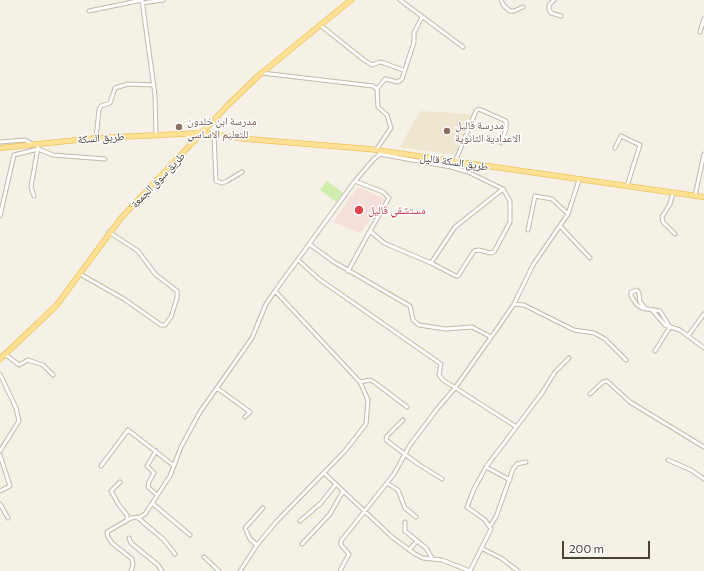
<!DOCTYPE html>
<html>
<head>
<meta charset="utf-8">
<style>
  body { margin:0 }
  #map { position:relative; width:704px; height:571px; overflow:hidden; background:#f5f1e7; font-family:Commissioner,sans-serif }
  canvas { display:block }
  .scale { position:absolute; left:562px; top:541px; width:88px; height:18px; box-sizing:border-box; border:2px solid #494135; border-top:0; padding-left:5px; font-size:12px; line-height:14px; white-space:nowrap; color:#494135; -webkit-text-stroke:3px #fff; paint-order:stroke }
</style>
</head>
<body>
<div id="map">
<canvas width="704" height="571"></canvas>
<div class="scale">200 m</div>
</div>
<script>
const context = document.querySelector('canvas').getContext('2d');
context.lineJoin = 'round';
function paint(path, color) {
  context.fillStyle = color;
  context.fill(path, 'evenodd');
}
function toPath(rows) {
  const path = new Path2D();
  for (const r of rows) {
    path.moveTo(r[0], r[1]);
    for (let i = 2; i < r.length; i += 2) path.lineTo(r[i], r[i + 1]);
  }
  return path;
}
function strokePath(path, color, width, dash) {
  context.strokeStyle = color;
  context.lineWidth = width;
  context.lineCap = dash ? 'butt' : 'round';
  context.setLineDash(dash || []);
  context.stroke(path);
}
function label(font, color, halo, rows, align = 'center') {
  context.font = font + ' Commissioner,"Noto Naskh Arabic",sans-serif';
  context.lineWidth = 3;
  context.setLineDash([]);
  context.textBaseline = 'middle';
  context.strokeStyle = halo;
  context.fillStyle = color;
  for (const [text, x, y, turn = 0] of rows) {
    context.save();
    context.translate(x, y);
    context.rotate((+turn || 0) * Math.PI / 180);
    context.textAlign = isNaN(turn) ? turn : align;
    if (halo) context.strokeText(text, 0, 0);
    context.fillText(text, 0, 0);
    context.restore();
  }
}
paint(toPath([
  [420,111,472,114,454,155,400,147]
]), '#efe6d0');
paint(toPath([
  [358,187,385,199,360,233,333,222]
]), '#f6deda');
paint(toPath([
  [327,181,343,193,336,202,320,190]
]), '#d0ecad');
const minor = toPath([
  [400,0,463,47],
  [501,0,504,6,510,11,514,11,523,7],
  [554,0,549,5,549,9,551,13,561,16],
  [142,3,163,0],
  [89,11,142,0,155,95,156,135],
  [320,25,364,60,372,65,380,62,384,63,403,70],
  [700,32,704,19],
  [262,73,373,86,377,89,385,79,398,82,402,79,414,42,414,33,422,17],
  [214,135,216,181,222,183,227,181,242,172],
  [96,138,99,110,101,106,110,103,115,88,128,84,153,85],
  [0,142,25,140,32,144],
  [615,148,621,136,640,145,627,186],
  [376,150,391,128,387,115,378,107,377,89],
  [455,162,476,111,479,109,506,121,506,129,501,143],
  [355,181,383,192,389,198,370,231,384,243,431,263,456,276,458,276,474,251,479,250,491,253,494,252,510,222,510,201,503,189,468,172,451,167,379,154],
  [673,193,670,204,662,217,663,222,675,234],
  [34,196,31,187,38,147],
  [695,196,704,154],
  [0,216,14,155,38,149,53,155,105,159],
  [561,227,590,258],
  [528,230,535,196,552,199,568,214],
  [309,244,334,262,410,306,413,320,419,325,445,329,472,327,491,337],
  [298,260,319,279,441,364,439,375,443,380,515,426],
  [431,263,455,227,503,189],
  [348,271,370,231],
  [80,274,124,299,161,325,165,325,171,317,177,298,177,291,155,274,138,251,109,232],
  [514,304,524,305,574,330,594,333,605,339,626,360],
  [646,309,640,302,639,293,637,290,631,292,631,296,637,305,642,308,660,311,670,327,680,330,704,348],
  [652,310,665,325,670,327,655,351],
  [688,336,704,314],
  [5,354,19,365,28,360,43,365,53,375],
  [0,374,16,408,19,421,0,451],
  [360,382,370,380,374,382,407,407],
  [217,388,250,412,245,417],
  [590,394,603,382,607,381,630,402,704,447],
  [403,420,387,436,386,440,418,464,442,479],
  [156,451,147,466,154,473,149,482,148,487,157,495],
  [0,455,10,486,0,491],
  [668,460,691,470,704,479],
  [101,466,128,430,173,465],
  [486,467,510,480],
  [324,473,392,537,415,554,423,558,442,560,470,571],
  [120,482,111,491,119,505,127,515,127,520],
  [387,483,398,490,405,508,416,517],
  [152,503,190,535],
  [0,504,8,518],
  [137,517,163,539,175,554],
  [300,521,321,503,336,484],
  [405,522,405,531,426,548,432,558],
  [490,526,496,517,513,469,517,464,526,462],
  [129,538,131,543,158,565,162,571],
  [302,544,330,514,343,491],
  [257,545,250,539,245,528,263,508],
  [481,548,501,558,518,571],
  [409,550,417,541],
  [204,557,219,571],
  [131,571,133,565,132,559,112,543,108,537,107,532,131,518,140,517,145,514,170,476,181,447,200,412,252,338,266,304,275,291],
  [240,571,257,545,276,522,345,451,366,424,368,400,360,382,275,291,355,181,374,159,383,152],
  [340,571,349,554,341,545,341,541,394,474,410,445,437,409,455,388,499,326,514,304,533,265,568,214,579,180],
  [470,571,491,529,485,520,467,507,474,489,486,467,542,393,555,372,569,358]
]);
const primary = toPath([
  [0,148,96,138,203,133,247,139,369,149,704,197],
  [0,359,56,306,121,218,229,104,258,76,351,0]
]);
strokePath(minor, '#c1b9a9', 5);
strokePath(primary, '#edc25d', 6);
strokePath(minor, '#fff', 3);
strokePath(primary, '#ffe196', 4.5);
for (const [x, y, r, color] of [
  [179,127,4,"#8d6e63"],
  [447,131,4,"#8d6e63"],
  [359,210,5,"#e0444e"]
]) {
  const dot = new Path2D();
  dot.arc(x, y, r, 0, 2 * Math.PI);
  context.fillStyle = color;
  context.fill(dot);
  strokePath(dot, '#fff', 1.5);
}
label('11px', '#785e54', '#fff', [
  ["مدرسة ابن خلدون",187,121],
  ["للتعليم الاساسي",187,134],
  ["مدرسة قاليل",455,125],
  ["الاعدادية الثانوية",455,138]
], 'left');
label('11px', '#494135', '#fff', [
  ["طريق السكة",101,138,-4],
  ["طريق السكة قاليل",454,162,8],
  ["طريق سوق الجمعة",158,180,-46]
]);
label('11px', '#be3a42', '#fff', [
  ["مستشقي قاليل",368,210]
], 'left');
</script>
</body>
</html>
